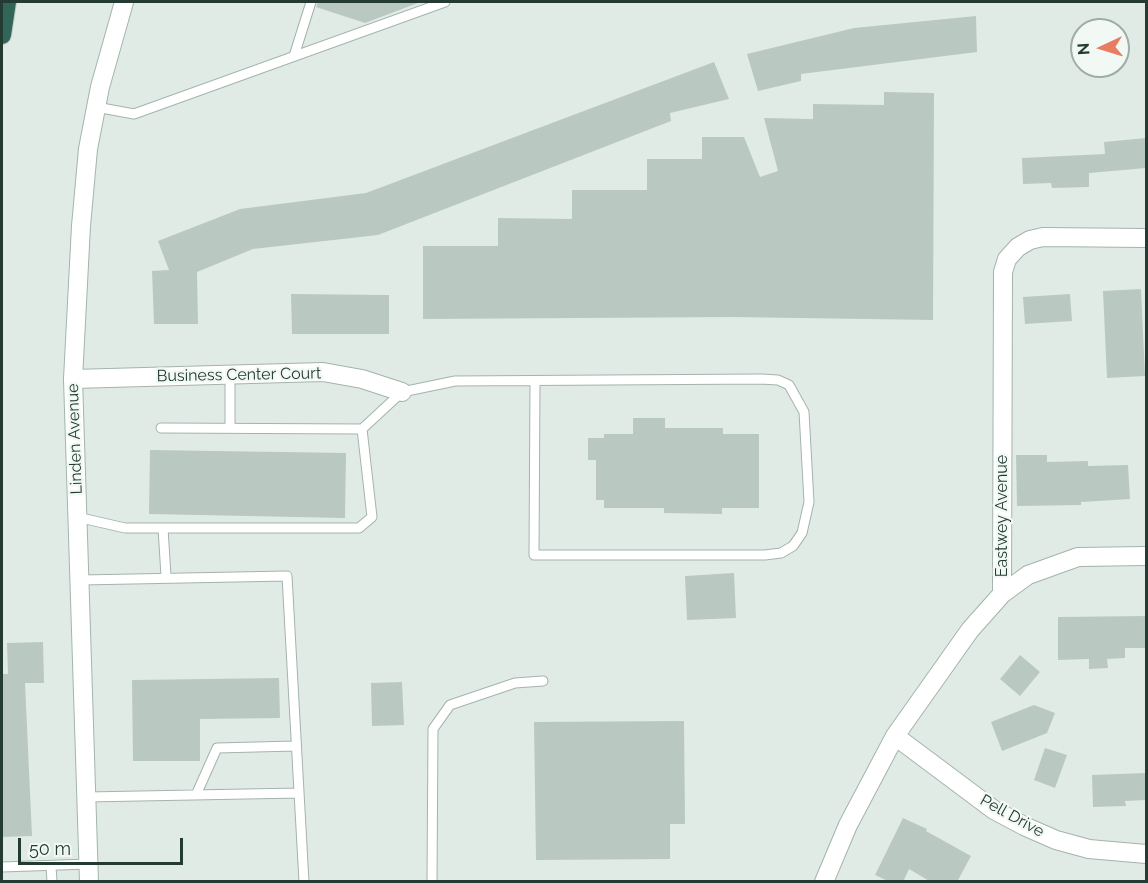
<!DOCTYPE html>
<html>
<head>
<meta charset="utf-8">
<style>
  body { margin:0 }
  #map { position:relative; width:1148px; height:883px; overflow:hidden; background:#e1ebe6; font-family:Raleway,sans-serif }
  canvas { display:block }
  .frame { position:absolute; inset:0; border:3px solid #233b33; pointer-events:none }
  .north { position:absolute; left:1070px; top:18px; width:60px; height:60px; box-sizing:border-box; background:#f2f8f4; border:2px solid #9faca7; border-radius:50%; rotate:266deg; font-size:16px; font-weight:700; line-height:24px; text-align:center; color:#233b33 }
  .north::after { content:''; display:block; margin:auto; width:21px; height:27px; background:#e97c61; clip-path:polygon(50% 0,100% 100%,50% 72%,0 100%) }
  .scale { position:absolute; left:18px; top:838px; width:165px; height:27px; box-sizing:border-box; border:3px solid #233b33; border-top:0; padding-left:8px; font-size:18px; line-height:21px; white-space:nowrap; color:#233b33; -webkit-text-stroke:4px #f2f8f4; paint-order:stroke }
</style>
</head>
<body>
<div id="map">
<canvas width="1148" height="883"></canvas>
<div class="frame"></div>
<div class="north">N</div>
<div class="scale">50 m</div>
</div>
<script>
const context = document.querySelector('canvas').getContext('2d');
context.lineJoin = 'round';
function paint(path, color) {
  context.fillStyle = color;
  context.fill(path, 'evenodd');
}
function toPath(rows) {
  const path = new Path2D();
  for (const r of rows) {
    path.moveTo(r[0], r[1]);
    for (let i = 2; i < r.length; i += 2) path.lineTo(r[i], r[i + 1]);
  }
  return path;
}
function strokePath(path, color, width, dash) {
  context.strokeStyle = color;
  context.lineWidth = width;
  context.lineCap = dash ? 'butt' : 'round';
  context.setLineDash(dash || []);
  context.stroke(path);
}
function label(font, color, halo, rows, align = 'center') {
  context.font = font + ' Raleway,sans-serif';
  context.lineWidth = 4.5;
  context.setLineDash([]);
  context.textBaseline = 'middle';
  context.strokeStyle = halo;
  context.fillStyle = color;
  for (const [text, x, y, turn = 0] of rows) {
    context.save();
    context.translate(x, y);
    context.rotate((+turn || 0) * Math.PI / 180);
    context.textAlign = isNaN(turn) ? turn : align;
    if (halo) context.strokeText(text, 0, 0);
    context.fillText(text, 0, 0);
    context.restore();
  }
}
paint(toPath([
  [318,2,417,2,418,3,365,23,316,7],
  [976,16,977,52,801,74,801,81,758,91,747,54,854,28],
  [714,62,729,99,670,113,671,121,378,235,253,249,197,272,198,324,154,324,152,271,169,270,158,241,240,209,366,193],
  [884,92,934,93,933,320,733,317,423,319,423,246,498,246,498,218,572,219,572,190,647,190,647,159,702,159,702,137,744,137,760,177,778,171,764,118,813,119,813,104,884,105],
  [1146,138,1146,168,1089,173,1089,187,1052,188,1051,183,1023,184,1022,158,1105,154,1104,142],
  [1141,289,1145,376,1107,378,1103,291],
  [291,294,389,295,389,334,292,334],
  [1070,294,1072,321,1025,324,1023,297],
  [633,418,665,418,665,428,723,428,723,434,759,434,759,508,722,508,722,514,664,513,664,508,604,508,604,500,596,500,596,460,588,460,588,438,604,438,604,434,633,434],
  [150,450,346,453,345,518,149,514],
  [1016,455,1047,455,1047,462,1088,461,1088,466,1128,465,1130,499,1081,502,1081,505,1017,506],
  [734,573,736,618,687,620,685,576],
  [1146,616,1146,648,1125,648,1125,658,1107,659,1108,668,1089,669,1089,659,1058,660,1058,617],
  [43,642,44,683,25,683,32,836,2,837,2,674,8,674,7,643],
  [1020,655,1040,672,1020,696,1000,679],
  [279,678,280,718,200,719,200,761,133,761,132,680],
  [402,682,404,725,372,726,371,683],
  [1034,705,1055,713,1047,733,1002,751,991,722],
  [684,721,685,824,670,824,670,859,536,860,534,722],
  [1045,748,1067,755,1055,788,1034,780],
  [1146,773,1146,800,1125,801,1126,806,1093,807,1092,775],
  [903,818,927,829,926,831,971,856,957,882,931,882,909,869,903,882,890,882,875,875]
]), '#bac8c2');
const lane = toPath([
  [294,56,311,2],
  [96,107,134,114,445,2],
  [161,428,362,429],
  [230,428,230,375],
  [77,517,125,528,359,528,372,517,362,429,402,392,455,381,761,379,778,380,789,385,804,412,809,502,802,533,793,546,781,553,765,555,534,555,535,382],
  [163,528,166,576],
  [81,580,287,576,304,882],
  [196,795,217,748,295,746],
  [87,797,299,793],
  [51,866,52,882],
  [2,867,89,864],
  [432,882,433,729,450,705,515,683,543,681]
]);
const street = toPath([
  [73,379,323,372,362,379,402,392],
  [1002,594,1028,575,1078,557,1146,556],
  [895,736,994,810,1024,826,1056,840,1089,849,1146,854],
  [824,882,848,825,895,736,970,630,1002,594,1003,272,1007,259,1018,247,1030,240,1043,237,1146,238]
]);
const secondary = toPath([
  [89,882,73,379,81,226,88,149,100,87,124,2]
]);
const highway = toPath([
  [2,35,7,2]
]);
strokePath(lane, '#a4b3ad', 11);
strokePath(street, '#a4b3ad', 20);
strokePath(secondary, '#a1b6ad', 20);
strokePath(highway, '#c1c8c6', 20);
strokePath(lane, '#fff', 9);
strokePath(street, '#fff', 18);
strokePath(secondary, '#fff', 18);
strokePath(highway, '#306558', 18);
label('16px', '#233b33', '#f2f8f4', [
  ["Business Center Court",239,375,-1],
  ["Linden Avenue",75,439,-92],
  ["Eastwey Avenue",1002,516,-90],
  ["Pell Drive",1012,816,29]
]);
</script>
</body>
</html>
